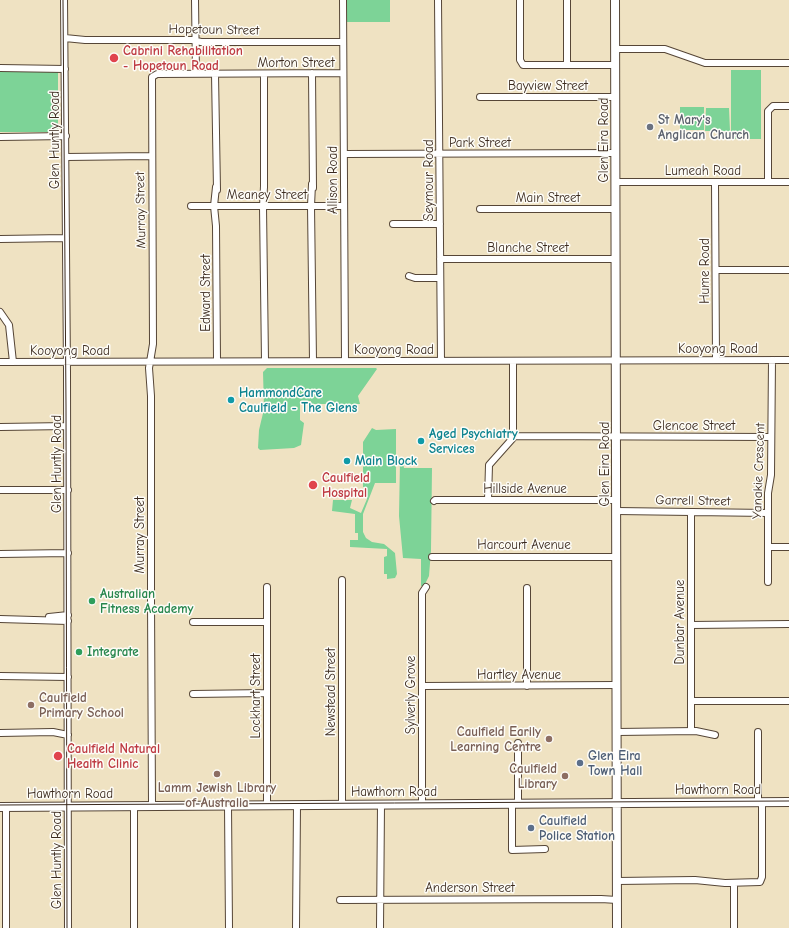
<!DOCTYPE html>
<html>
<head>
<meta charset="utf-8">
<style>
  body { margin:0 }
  canvas { display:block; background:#efe2c2 }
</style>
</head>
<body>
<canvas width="789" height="928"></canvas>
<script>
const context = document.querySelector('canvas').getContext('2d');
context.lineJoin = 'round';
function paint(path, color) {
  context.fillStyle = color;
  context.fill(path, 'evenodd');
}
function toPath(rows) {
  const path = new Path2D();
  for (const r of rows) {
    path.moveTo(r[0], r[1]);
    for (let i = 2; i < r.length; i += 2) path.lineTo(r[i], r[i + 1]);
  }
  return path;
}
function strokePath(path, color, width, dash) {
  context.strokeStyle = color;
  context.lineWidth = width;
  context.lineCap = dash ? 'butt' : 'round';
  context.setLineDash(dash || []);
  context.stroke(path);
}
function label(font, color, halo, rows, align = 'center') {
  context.font = font + ' "Comic Neue",sans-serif';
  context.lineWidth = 3;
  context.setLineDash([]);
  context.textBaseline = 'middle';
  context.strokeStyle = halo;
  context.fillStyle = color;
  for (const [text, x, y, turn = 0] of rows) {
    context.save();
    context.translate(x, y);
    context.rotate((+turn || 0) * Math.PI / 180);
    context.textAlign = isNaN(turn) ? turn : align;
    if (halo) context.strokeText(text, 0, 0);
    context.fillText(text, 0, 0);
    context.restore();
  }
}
paint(toPath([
  [345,0,390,0,390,22,345,22],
  [731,70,761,70,761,139,731,139],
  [58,71,58,132,0,132,0,72],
  [680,107,704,107,704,130,680,130],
  [706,108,729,108,730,131,705,131],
  [267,368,376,368,377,369,358,396,360,404,352,404,352,409,327,410,327,404,311,404,311,401,300,401,300,420,304,423,301,445,294,448,260,450,258,448,259,430,264,409,263,372],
  [372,428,376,430,396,429,396,483,375,483,363,514,363,532,366,538,372,542,384,544,395,553,397,574,395,578,387,579,387,574,384,574,384,557,387,556,387,549,350,547,350,540,358,540,358,533,355,533,355,514,332,511,333,500,352,500,350,508,361,513,367,499,367,487,363,487,363,442],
  [400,460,402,460,404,468,432,468,431,550,429,576,424,586,421,586,421,559,403,558,399,516]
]), '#7dd397');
const minor = toPath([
  [64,0,67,371,68,928],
  [195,0,196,74],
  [343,0,345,361],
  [438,0,441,361],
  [520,0,520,60,523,65,615,65],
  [567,0,567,65],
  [65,38,85,40,192,40,201,42,343,42],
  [615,49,665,49,705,63,789,63],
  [0,68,65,69],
  [312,73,313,188],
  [215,74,217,190],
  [264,74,264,188],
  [480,97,616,97],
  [0,137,66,136],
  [344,154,616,153],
  [66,157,151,156],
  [616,182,789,182],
  [715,182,716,360],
  [768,182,768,111,773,106,789,106],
  [312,184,311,206,313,361],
  [264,186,263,207,265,361],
  [216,187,214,206,216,226,217,361],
  [191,206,344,206],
  [480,209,616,209],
  [393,224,440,224],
  [0,239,66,238],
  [440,259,616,259],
  [716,270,789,270],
  [409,276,415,278,440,278],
  [0,312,9,325,13,362],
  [0,362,789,360],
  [0,427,67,426],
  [513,436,771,437],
  [0,490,68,490],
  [488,500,489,465,513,438,513,361],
  [434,501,435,500,617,500],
  [617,511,768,513],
  [691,512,691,731],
  [768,547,789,547],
  [0,554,68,553],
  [432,557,617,557],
  [342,580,342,804],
  [768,582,768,493,771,475,772,360],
  [527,588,527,686],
  [151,593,151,396,149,368,153,344,152,77,157,74,343,73],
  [151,599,152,806],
  [49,617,68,615],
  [0,619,68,621],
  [193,622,267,622],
  [691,625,789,624],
  [0,676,68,677],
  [422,686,617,685],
  [193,694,267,693],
  [691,701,789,701],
  [617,732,696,731,715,735],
  [758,732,758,802],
  [0,733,53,732,68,735],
  [422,804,422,593,426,587],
  [512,804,512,850,545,849],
  [518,804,518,743],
  [228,805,229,928],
  [267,805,267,587],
  [6,806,6,928],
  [617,881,695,880,725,883,760,882,762,877,762,802],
  [340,900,601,899,617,900],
  [134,928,134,806],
  [296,928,297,805],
  [380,928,381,804],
  [734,928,734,883]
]);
const major = toPath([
  [615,0,617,928],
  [0,807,789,802]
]);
strokePath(minor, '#564637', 8);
strokePath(major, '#564637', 10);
strokePath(minor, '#fff', 6);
strokePath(major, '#fff', 8);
strokePath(toPath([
  [63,0,66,406,67,928],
  [0,805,789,801]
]), '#3b2a1e', 1);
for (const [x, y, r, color] of [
  [114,58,5,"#e0444e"],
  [650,127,4,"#6b7280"],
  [231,400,4,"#0f9aa8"],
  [421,441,4,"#0f9aa8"],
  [347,461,4,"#0f9aa8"],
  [313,485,5,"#e0444e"],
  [92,601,4,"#2e9e5b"],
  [79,652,4,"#2e9e5b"],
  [31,705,4,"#8d6e63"],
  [549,739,4,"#8d6e63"],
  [58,756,5,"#e0444e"],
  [580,763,4,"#5c6f8a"],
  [217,774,4,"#8d6e63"],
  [565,776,4,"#8d6e63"],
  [531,828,4,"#5c6f8a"]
]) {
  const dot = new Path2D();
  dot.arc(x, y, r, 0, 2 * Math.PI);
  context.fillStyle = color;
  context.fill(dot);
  strokePath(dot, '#fdfcf7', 1.5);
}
label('13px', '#3b2a1e', '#fdfcf7', [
  ["Hopetoun Street",214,30,1],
  ["Morton Street",296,63],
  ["Bayview Street",548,86],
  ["Glen Huntly Road",55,140,-90],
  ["Glen Eira Road",604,140,-90],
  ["Park Street",480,143],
  ["Lumeah Road",703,171],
  ["Allison Road",333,180,-90],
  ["Seymour Road",429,180,-90],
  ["Meaney Street",267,195],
  ["Main Street",548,198],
  ["Murray Street",141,210,-91],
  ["Blanche Street",528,248],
  ["Hume Road",705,271,-90],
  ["Edward Street",206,293,-90],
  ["Kooyong Road",718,349],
  ["Kooyong Road",394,350],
  ["Kooyong Road",70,351],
  ["Glencoe Street",694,426],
  ["Glen Huntly Road",57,464,-90],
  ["Glen Eira Road",605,464,-90],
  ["Yanakie Crescent",759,471,-88],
  ["Hillside Avenue",525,489],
  ["Garrell Street",693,501,1],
  ["Murray Street",140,535,-90],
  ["Harcourt Avenue",524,545],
  ["Dunbar Avenue",680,622,-90],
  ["Hartley Avenue",519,675],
  ["Newstead Street",331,692,-90],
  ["Sylverly Grove",411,695,-90],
  ["Lockhart Street",256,696,-90],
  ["Hawthorn Road",718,790],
  ["Hawthorn Road",394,792],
  ["Hawthorn Road",70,794],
  ["Glen Huntly Road",57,860,-90],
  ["Anderson Street",470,888]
]);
label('bold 13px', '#be3a42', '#fdfcf7', [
  ["Cabrini Rehabilitation",123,51],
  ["- Hopetoun Road",123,66],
  ["Caulfield",322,478],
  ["Hospital",322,493],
  ["Caulfield Natural",67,749],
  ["Health Clinic",67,764]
], 'left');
label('bold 13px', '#5b616d', '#fdfcf7', [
  ["St Mary's",658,120],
  ["Anglican Church",658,135]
], 'left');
label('bold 13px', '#0d838f', '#fdfcf7', [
  ["HammondCare",239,393],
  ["Caulfield - The Glens",239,408],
  ["Aged Psychiatry",429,434],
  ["Services",429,449],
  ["Main Block",355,461]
], 'left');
label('bold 13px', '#27864d', '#fdfcf7', [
  ["Australian",100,594],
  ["Fitness Academy",100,609],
  ["Integrate",87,652]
], 'left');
label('bold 13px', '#785e54', '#fdfcf7', [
  ["Caulfield",39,698,"left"],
  ["Primary School",39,713,"left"],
  ["Caulfield Earily",541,732],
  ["Learning Centre",541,747],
  ["Caulfield",557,769],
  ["Library",557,784],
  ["Lamm Jewish Library",217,788,"center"],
  ["of Australia",217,803,"center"]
], 'right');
label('bold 13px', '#4e5e75', '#fdfcf7', [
  ["Glen Eira",588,756],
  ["Town Hall",588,771],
  ["Caulfield",539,821],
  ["Police Station",539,836]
], 'left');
</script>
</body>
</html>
